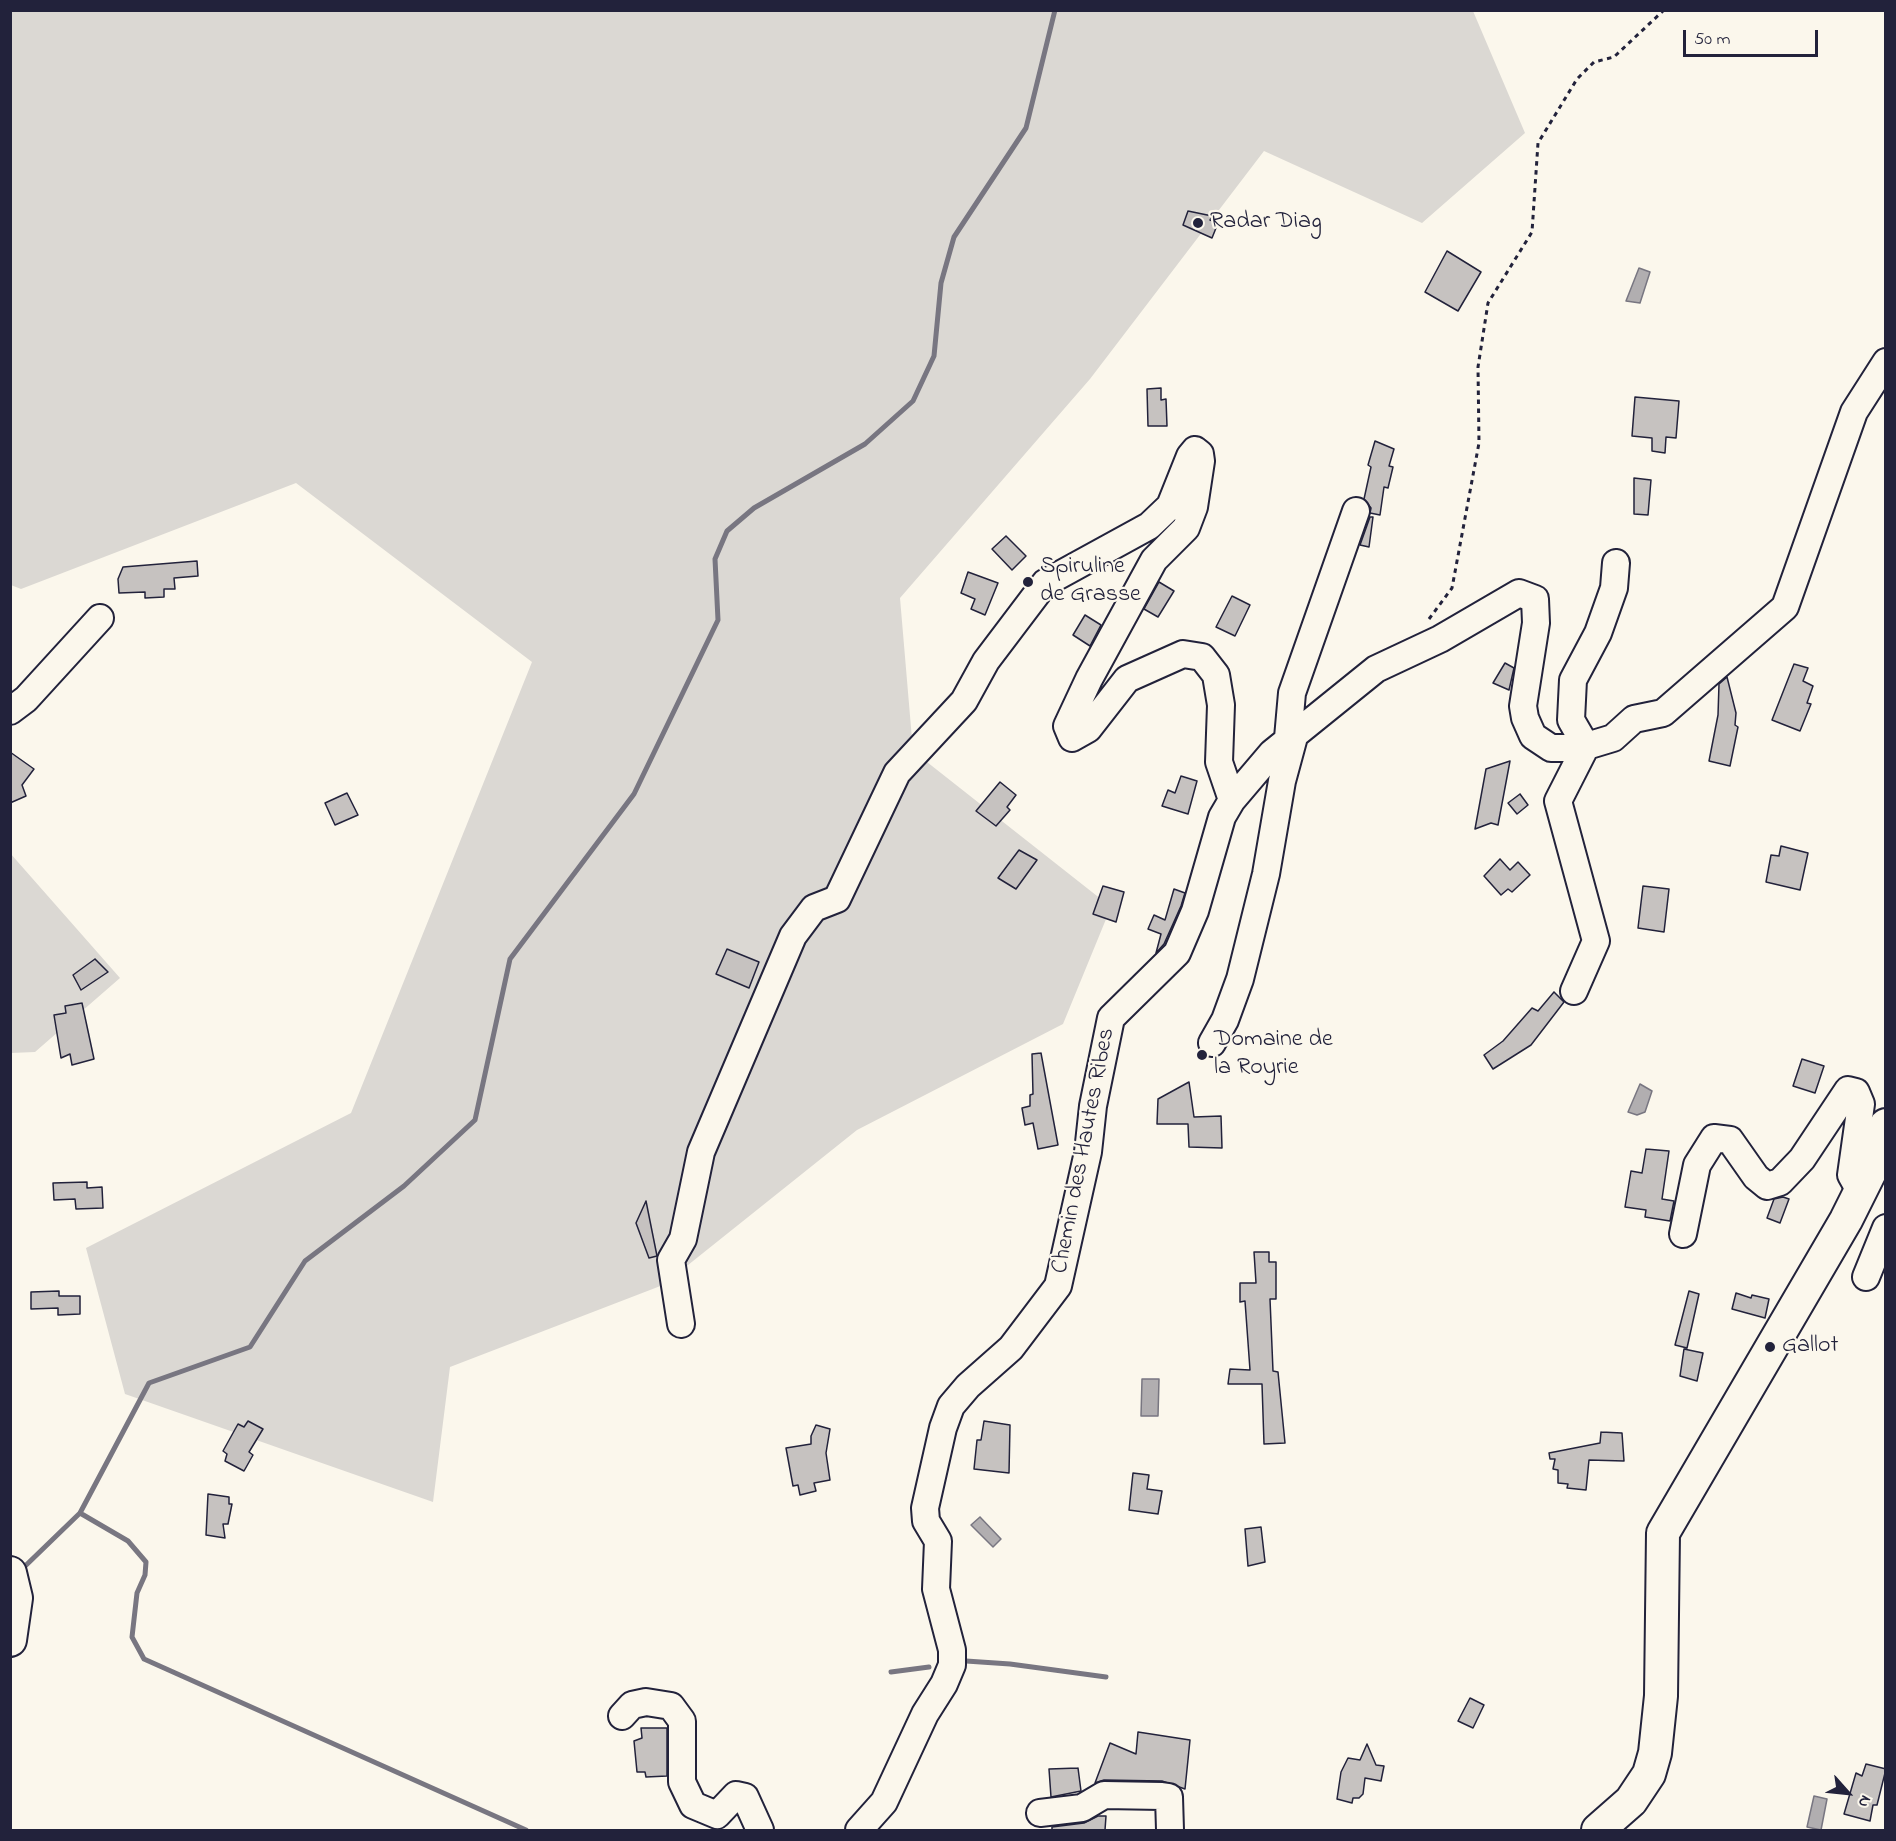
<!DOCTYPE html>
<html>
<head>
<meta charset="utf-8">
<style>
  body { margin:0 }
  #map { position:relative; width:1896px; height:1841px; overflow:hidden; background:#fbf7ec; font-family:"Indie Flower",sans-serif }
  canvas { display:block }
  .frame { position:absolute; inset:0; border:12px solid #22223b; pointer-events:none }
  .north { position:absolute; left:1818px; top:1763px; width:60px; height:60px; -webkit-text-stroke:4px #fbf7ec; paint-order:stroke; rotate:117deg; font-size:16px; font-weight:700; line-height:24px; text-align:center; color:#22223b }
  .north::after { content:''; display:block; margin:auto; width:21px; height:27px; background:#22223b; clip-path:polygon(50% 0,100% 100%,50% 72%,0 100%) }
  .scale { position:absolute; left:1683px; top:30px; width:135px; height:27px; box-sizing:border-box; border:3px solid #22223b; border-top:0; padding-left:8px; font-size:18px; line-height:21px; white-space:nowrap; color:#22223b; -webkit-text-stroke:4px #fbf7ec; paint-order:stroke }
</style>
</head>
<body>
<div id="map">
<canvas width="1896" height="1841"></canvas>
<div class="frame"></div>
<div class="north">N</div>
<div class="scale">50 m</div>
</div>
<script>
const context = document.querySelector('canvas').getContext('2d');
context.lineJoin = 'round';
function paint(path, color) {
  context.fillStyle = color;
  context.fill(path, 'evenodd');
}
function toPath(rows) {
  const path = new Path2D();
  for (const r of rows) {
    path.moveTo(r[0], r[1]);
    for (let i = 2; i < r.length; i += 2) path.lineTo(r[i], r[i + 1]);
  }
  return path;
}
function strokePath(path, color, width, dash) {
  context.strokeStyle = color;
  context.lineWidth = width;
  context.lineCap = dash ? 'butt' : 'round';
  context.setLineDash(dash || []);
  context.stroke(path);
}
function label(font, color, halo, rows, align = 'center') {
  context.font = font + ' "Indie Flower",sans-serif';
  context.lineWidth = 4.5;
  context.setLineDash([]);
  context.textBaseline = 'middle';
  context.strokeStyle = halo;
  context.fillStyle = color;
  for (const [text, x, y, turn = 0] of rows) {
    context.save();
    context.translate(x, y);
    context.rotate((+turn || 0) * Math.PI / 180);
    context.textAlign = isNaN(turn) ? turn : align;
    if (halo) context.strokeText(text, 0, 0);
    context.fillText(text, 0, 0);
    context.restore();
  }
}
paint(toPath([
  [11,11,1473,11,1525,133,1422,223,1264,151,1090,379,900,598,913,751,1111,907,1063,1024,857,1130,663,1285,450,1367,433,1502,125,1394,86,1248,351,1113,532,662,296,483,21,589,11,585],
  [10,853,120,978,35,1052,11,1053]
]), '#dbd8d3');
const water = toPath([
  [1639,268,1650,272,1640,303,1626,301,1639,268],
  [1640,1084,1652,1091,1645,1112,1637,1115,1628,1112,1640,1084],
  [1142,1379,1159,1379,1158,1416,1141,1416,1142,1379],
  [980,1517,1001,1539,993,1547,971,1525,980,1517],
  [1814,1796,1827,1799,1821,1830,1807,1827,1814,1796]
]);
paint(water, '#b1aeb0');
strokePath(water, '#787681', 1.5);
strokePath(toPath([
  [80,1513,128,1541,146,1562,145,1575,137,1593,132,1637,144,1659,526,1830],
  [20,1571,80,1513,149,1383,250,1347,305,1261,404,1186,475,1120,510,959,634,794,718,620,715,559,727,531,754,508,865,444,913,401,934,356,941,283,954,237,1026,128,1055,10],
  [966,1661,1010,1664,1106,1677],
  [891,1672,929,1667]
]), '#787681', 5);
const building = toPath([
  [1188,211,1212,216,1210,220,1218,223,1212,238,1183,225,1188,211],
  [1447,251,1481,272,1458,311,1425,292,1447,251],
  [1161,388,1161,400,1166,399,1167,426,1148,426,1147,389,1161,388],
  [1635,397,1679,401,1676,438,1666,437,1665,453,1652,451,1652,438,1632,436,1635,397],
  [1375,441,1394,449,1389,466,1393,467,1388,488,1384,487,1380,515,1370,513,1371,508,1364,499,1371,467,1368,465,1375,441],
  [1634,478,1651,480,1648,515,1634,514,1634,478],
  [1370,517,1373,517,1369,547,1360,545,1370,517],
  [1006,536,1026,556,1012,570,992,549,1006,536],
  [197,561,198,576,174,578,175,589,164,589,164,597,145,598,145,592,119,593,118,579,123,567,197,561],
  [968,572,998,583,985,615,971,609,975,599,961,593,968,572],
  [1159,582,1174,591,1158,617,1144,609,1159,582],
  [1232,596,1250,605,1235,636,1216,627,1232,596],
  [1085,615,1101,625,1090,646,1073,635,1085,615],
  [1505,663,1514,668,1509,690,1493,683,1505,663],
  [1794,664,1808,668,1803,681,1813,686,1807,703,1811,704,1800,731,1772,720,1794,664],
  [1727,677,1736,713,1735,725,1738,727,1730,766,1709,761,1718,715,1719,684,1727,677],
  [10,752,34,769,22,785,26,796,10,803,10,752],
  [1510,761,1498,825,1491,823,1475,829,1486,769,1510,761],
  [1181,776,1197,781,1188,814,1162,806,1168,790,1175,793,1181,776],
  [1000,782,1016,795,1007,807,1010,810,996,826,976,811,1000,782],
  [347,793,358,815,335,825,325,803,347,793],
  [1520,794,1528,805,1517,814,1508,803,1520,794],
  [1781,846,1808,853,1800,890,1766,882,1771,855,1779,856,1781,846],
  [1019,850,1037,860,1016,889,998,878,1019,850],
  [1500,859,1510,870,1518,862,1530,875,1512,892,1508,889,1501,895,1484,876,1500,859],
  [1103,886,1124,892,1116,922,1093,914,1103,886],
  [1643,886,1669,889,1664,932,1638,928,1643,886],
  [1174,889,1185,893,1181,906,1164,944,1156,953,1161,934,1148,929,1154,915,1165,920,1174,889],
  [727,949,759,962,749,988,716,974,727,949],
  [95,959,108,972,81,990,73,975,95,959],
  [1554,992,1564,1002,1531,1045,1493,1069,1484,1055,1503,1041,1532,1008,1538,1011,1554,992],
  [82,1003,94,1059,72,1065,70,1054,61,1058,54,1015,66,1013,65,1006,82,1003],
  [1041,1053,1058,1145,1038,1149,1033,1123,1025,1125,1022,1108,1030,1106,1030,1095,1033,1094,1032,1054,1041,1053],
  [1802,1059,1824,1066,1815,1093,1793,1086,1802,1059],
  [1189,1082,1194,1117,1221,1116,1222,1148,1189,1147,1188,1124,1157,1124,1158,1099,1189,1082],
  [1646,1149,1669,1151,1662,1199,1674,1201,1670,1221,1645,1217,1646,1210,1625,1207,1631,1171,1642,1173,1646,1149],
  [87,1182,87,1188,102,1187,103,1208,76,1209,75,1199,54,1200,53,1183,87,1182],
  [1783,1197,1789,1199,1780,1223,1767,1218,1774,1199,1783,1197],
  [646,1201,657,1256,649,1258,636,1223,646,1201],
  [1254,1252,1269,1252,1269,1262,1276,1262,1276,1299,1270,1299,1273,1371,1278,1372,1285,1443,1264,1444,1262,1384,1228,1384,1230,1369,1250,1370,1245,1301,1240,1302,1240,1283,1256,1283,1254,1252],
  [59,1291,59,1296,80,1296,80,1314,58,1315,58,1308,31,1309,31,1292,59,1291],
  [1689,1291,1699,1294,1687,1348,1675,1345,1689,1291],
  [1736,1293,1751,1298,1752,1295,1769,1299,1765,1318,1732,1309,1736,1293],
  [1684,1349,1703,1353,1697,1381,1680,1376,1684,1349],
  [248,1421,263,1429,249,1452,253,1455,244,1471,225,1461,227,1454,223,1451,238,1424,244,1427,248,1421],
  [984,1421,1010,1425,1009,1473,974,1469,977,1440,981,1440,984,1421],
  [816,1425,830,1429,826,1453,830,1480,814,1483,816,1491,800,1495,798,1485,793,1486,786,1448,811,1444,811,1436,816,1425],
  [1601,1432,1622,1433,1624,1461,1589,1460,1586,1490,1567,1488,1568,1484,1558,1483,1558,1470,1553,1469,1555,1459,1550,1459,1549,1453,1600,1443,1601,1432],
  [1133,1473,1149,1475,1147,1489,1162,1491,1158,1514,1129,1510,1133,1473],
  [208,1494,229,1497,229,1504,232,1504,228,1524,223,1524,225,1538,206,1535,208,1494],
  [1261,1527,1265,1562,1248,1566,1245,1529,1261,1527],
  [1470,1698,1484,1705,1473,1728,1458,1721,1470,1698],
  [641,1728,667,1728,667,1776,646,1777,645,1772,637,1772,634,1741,642,1738,641,1728],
  [1138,1732,1190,1740,1185,1789,1162,1781,1104,1780,1095,1783,1110,1743,1136,1754,1138,1732],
  [1367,1744,1376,1765,1384,1766,1381,1781,1365,1778,1363,1794,1359,1798,1353,1798,1352,1803,1337,1799,1341,1772,1348,1758,1360,1760,1367,1744],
  [1866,1764,1886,1769,1877,1805,1873,1805,1870,1821,1844,1814,1856,1773,1862,1776,1866,1764],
  [1078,1768,1081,1791,1051,1797,1049,1769,1078,1768],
  [1098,1816,1106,1816,1105,1830,1052,1830,1052,1827,1084,1823,1098,1816]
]);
paint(building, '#c6c2c0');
strokePath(building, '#22223b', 1.5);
const minor = toPath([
  [10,711,26,699,100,618],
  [1288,738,1292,693,1356,511],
  [1574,991,1596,941,1558,801,1586,746,1571,720,1573,680,1598,633,1614,588,1616,563],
  [1212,1043,1225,1020,1240,979,1266,874,1282,781,1295,733],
  [1683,1234,1697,1165,1714,1138,1730,1140,1756,1177,1767,1186,1780,1182,1802,1159,1848,1090,1856,1092,1861,1104,1851,1175,1860,1191],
  [1866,1277,1886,1228],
  [681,1324,671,1260,683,1239,701,1152,793,936,814,908,837,899,897,773,964,701,986,661,1045,583,1149,526,1170,506,1190,456,1195,450,1200,454,1201,461,1194,507,1186,528,1154,560,1089,679,1067,726,1072,738,1088,729,1127,679,1183,654,1202,657,1216,675,1221,705,1219,762,1232,800],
  [622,1716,632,1705,646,1702,671,1706,682,1721,682,1782,693,1805,717,1815,736,1795,745,1797,760,1830],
  [1040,1813,1082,1808,1104,1795,1162,1796,1169,1797,1170,1830],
  [859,1830,884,1802,925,1714,944,1684,952,1665,952,1650,936,1589,938,1541,926,1521,925,1508,943,1428,951,1406,968,1386,1011,1348,1058,1286,1088,1152,1093,1106,1111,1018,1177,953,1195,911,1222,817,1232,800,1272,753,1376,669,1440,639,1519,593,1535,599,1536,623,1523,706,1525,718,1533,736,1551,748,1580,748,1613,738,1634,719,1663,713,1785,607,1854,412,1886,362]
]);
const major = toPath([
  [10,1573,16,1598,10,1640],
  [1598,1830,1631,1801,1649,1774,1655,1753,1661,1696,1663,1533,1846,1220,1870,1172,1886,1125]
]);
strokePath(minor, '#22223b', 30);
strokePath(major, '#22223b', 36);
strokePath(toPath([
  [1429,619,1452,588,1479,443,1478,367,1488,303,1532,232,1538,143,1577,79,1594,62,1614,57,1664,10]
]), '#22223b', 3, [4.5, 4.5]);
strokePath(minor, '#fbf7ec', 26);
strokePath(major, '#fbf7ec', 32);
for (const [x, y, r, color] of [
  [1198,223,6,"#22223b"],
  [1028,582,6,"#22223b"],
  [1202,1055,6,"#22223b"],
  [1770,1347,6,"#22223b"]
]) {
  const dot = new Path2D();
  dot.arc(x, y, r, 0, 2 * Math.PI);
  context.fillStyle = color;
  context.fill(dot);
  strokePath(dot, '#fbf7ec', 2);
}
label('24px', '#22223b', '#fbf7ec', [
  ["Radar Diag",1210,223],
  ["Spiruline",1040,568],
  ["de Grasse",1040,596],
  ["Domaine de",1214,1041],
  ["la Royrie",1214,1069],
  ["Gallot",1782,1347]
], 'left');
label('24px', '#22223b', '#fbf7ec', [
  ["Chemin des Hautes Ribes",1085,1151,-79]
]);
</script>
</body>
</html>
